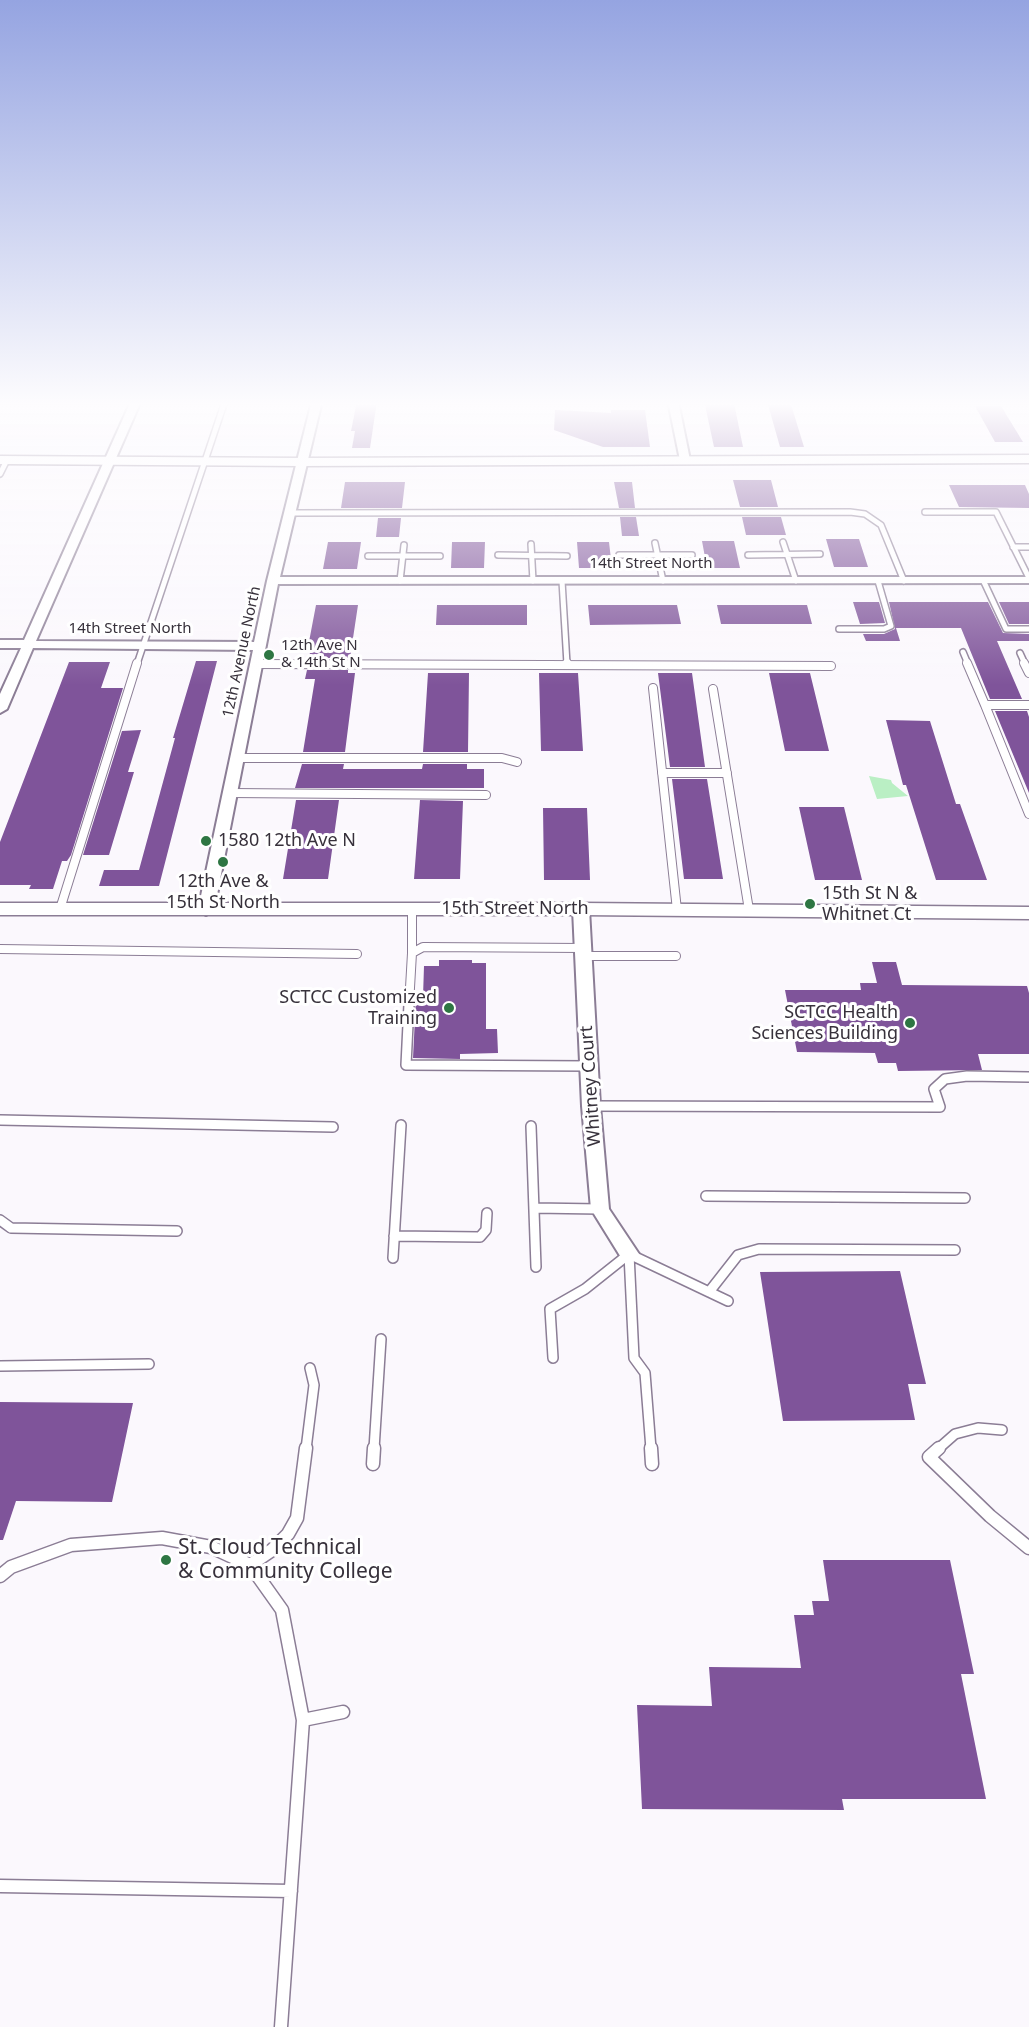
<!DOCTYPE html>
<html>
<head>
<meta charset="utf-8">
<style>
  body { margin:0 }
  canvas { display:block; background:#fbf8fd }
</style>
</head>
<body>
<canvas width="1029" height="2027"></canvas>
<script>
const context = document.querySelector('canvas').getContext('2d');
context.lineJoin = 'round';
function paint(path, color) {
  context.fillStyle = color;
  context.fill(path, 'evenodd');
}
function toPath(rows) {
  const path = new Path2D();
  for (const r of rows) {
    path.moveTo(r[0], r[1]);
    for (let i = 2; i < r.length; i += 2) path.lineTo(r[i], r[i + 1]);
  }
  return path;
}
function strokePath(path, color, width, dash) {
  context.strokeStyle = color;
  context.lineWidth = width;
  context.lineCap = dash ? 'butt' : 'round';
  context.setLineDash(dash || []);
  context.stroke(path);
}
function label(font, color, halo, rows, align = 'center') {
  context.font = font + ' "Noto Sans",sans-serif';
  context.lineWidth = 6;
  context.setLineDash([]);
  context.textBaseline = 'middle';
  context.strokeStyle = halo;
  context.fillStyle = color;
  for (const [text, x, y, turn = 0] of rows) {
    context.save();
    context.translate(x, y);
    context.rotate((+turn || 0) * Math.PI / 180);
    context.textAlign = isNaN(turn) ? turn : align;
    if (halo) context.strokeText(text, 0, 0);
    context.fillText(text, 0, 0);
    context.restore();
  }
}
paint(toPath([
  [869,776,891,780,892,783,908,796,877,799]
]), '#baefc4');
paint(toPath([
  [357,401,377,401,370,448,352,448,355,431,351,431],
  [767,401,790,401,804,447,780,447],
  [710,403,734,403,743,447,714,447,705,405,710,405],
  [975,406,1001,406,1023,442,995,442],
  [555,410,611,413,611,410,645,410,650,447,603,447,554,430],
  [733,480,771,480,778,507,740,507],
  [345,482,405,482,402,508,341,508],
  [614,482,632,482,635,508,619,508],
  [949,485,1025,485,1029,494,1029,508,959,507],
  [620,517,636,517,639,536,622,536],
  [742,517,781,517,786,535,746,535],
  [378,518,401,518,399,537,376,537],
  [826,539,859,539,868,567,834,567],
  [702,541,734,541,740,568,707,568],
  [328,542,361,542,357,569,323,569],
  [452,542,485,542,484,568,451,568],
  [577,542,609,542,612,568,579,568],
  [853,602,879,602,885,623,860,624],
  [889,602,988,602,1003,633,1029,634,1029,641,997,641,1022,699,990,699,961,628,896,628,900,641,866,641,863,634,884,634,895,629],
  [999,602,1029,602,1029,624,1009,624],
  [316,605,358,605,350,658,309,658,311,647,308,647],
  [437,605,527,605,527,625,436,625],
  [588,605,677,605,681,624,590,625],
  [717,605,807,605,812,624,721,624],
  [196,661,217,661,159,886,99,886,104,870,139,870,175,738,173,738],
  [69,662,110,662,101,688,123,688,71,855,67,861,62,861,53,889,29,889,31,885,0,885,0,842],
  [307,670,348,670,348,673,355,673,345,752,303,752,315,679,305,679],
  [428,673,469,673,468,752,423,752],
  [539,673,578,673,583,751,541,751],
  [658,673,692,673,705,767,670,767],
  [769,673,810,673,829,751,785,751],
  [995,711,1027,711,1029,717,1029,793],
  [886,720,930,721,956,804,960,804,987,880,936,880,906,785,903,785],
  [141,730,128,772,134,772,109,855,83,855,122,731],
  [302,764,344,764,343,769,422,769,423,764,467,764,467,769,484,769,484,788,295,788],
  [672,779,707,779,723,879,684,879],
  [296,800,339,800,328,879,283,879],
  [420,800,463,801,460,879,414,879],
  [799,807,844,807,862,880,815,880],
  [543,808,587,808,590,880,544,880],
  [439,960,472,960,472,963,486,963,486,1029,497,1029,498,1053,460,1054,460,1059,413,1058,416,997,423,997,424,966,439,966],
  [872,962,896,962,902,985,1027,986,1029,993,1029,1054,978,1054,982,1070,898,1071,896,1063,878,1063,875,1053,797,1052,785,990,861,990,860,983,877,983],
  [900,1271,926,1384,908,1384,915,1420,783,1421,760,1272],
  [0,1402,133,1403,112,1502,16,1501,3,1540,0,1540],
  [823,1560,950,1560,974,1674,961,1674,986,1799,842,1799,844,1810,642,1809,637,1705,712,1706,709,1667,801,1668,794,1615,814,1615,812,1601,829,1601]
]), '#7f549a');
const serviceFar3 = toPath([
  [0,474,7,460],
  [925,512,996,512,1029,578],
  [290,513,850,512,865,514,881,525,904,581],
  [783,542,796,581],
  [655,543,663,581],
  [531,544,533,581],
  [1013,547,1029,547],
  [498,555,567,556],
  [619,555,692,555],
  [748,555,820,554],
  [368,556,440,556],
  [983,580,1006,629,1029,629],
  [400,581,404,545],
  [562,581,567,664],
  [839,629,884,629,891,626,878,581],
  [963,652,968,664],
  [1020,653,1025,664],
  [137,664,225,401],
  [256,664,287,664]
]);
const serviceFar2 = toPath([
  [567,663,567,665],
  [967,663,985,705],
  [1024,663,1029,673],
  [256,664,831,666],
  [653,688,677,910],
  [713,689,749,910],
  [1029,705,985,705,1029,814],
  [237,758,502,758,517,762],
  [662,773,727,773],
  [230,793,486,795],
  [60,909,137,663],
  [412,909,412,953],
  [0,949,357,954],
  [584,956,676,956],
  [409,1005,412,953,423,947,583,948]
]);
const serviceFar1 = toPath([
  [409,1004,406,1065,589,1066],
  [591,1106,940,1107,934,1089,945,1079,967,1076,1029,1077],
  [0,1120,333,1127],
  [531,1126,536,1267],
  [706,1196,965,1198],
  [534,1208,600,1209],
  [0,1220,11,1228,177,1231],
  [394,1236,480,1237,486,1230,487,1213],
  [629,1254,634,1358,645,1373,651,1449],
  [629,1254,728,1301],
  [393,1258,401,1125],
  [709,1292,738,1255,759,1249,955,1250],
  [553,1358,550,1309,585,1289,629,1254],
  [0,1366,149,1364],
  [306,1449,314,1385,310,1368],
  [374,1449,381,1339],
  [938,1449,955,1434,978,1428,1002,1430]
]);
const service = toPath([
  [651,1448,652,1464],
  [939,1448,929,1457,990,1516,1029,1548],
  [373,1464,374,1448],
  [250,1565,272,1550,288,1534,297,1518,306,1448],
  [0,1576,11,1567,71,1545,162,1538,211,1547,250,1565,282,1610,303,1720,281,2027],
  [303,1720,343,1712],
  [0,1886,291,1891]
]);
const minor = toPath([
  [131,401,141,401,36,641,254,642,267,581,312,401,322,401,280,577,1029,577,1029,583,278,584,214,910,206,915,198,910,253,650,33,648,7,709,0,713,0,694,21,648,0,648,0,640,24,640,131,401],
  [668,401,678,401,690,460,689,462,680,460,668,401],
  [581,904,589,909,600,1106,609,1209,639,1254,636,1259,629,1261,622,1259,591,1209,582,1106,573,909,581,904]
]);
const tertiary = toPath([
  [1029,455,1029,463,302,466,0,464,0,456,302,458,1029,455],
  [0,903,581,903,1029,907,1029,919,581,915,0,915,0,903]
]);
strokePath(serviceFar3, '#8b7d95', 8);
strokePath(serviceFar2, '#8b7d95', 10);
strokePath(serviceFar1, '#8b7d95', 12);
strokePath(service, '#8b7d95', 15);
strokePath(minor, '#8b7d95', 4);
strokePath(tertiary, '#8b7d95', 3);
strokePath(serviceFar3, '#fff', 5);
strokePath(serviceFar2, '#fff', 8);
strokePath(serviceFar1, '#fff', 9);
strokePath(service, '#fff', 12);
paint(minor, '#fff');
paint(tertiary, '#fff');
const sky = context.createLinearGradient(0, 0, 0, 685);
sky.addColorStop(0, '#95a4e1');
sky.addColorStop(0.59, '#fdfcfe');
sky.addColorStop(1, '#fdfcfe00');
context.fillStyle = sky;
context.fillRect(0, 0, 1029, 685);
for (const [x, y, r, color] of [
  [269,655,6,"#2e7643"],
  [206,841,6,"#2e7643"],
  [223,862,6,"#2e7643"],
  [810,904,6,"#2e7643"],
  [449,1008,6,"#2e7643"],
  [910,1023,6,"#2e7643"],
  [166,1560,6,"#2e7643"]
]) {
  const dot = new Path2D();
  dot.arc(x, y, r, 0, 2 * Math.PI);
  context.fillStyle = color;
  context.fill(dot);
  strokePath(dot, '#fff', 2);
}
label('15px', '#37313b', '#fff', [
  ["14th Street North",651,564],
  ["14th Street North",130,629],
  ["12th Avenue North",242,652,-78]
]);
label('15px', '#37313b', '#fff', [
  ["12th Ave N",281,646],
  ["& 14th St N",281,663]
], 'left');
label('18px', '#37313b', '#fff', [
  ["1580 12th Ave N",218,841],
  ["12th Ave &",223,882,"center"],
  ["15th St North",223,903,"center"],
  ["15th St N &",822,894],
  ["Whitnet Ct",822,915],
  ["SCTCC Customized",437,998,"right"],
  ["Training",437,1019,"right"],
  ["SCTCC Health",898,1013,"right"],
  ["Sciences Building",898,1034,"right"]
], 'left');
label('18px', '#37313b', '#fff', [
  ["15th Street North",515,909],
  ["Whitney Court",591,1086,-94]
]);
label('21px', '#37313b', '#fff', [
  ["St. Cloud Technical",178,1548],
  ["& Community College",178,1572]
], 'left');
</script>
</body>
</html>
